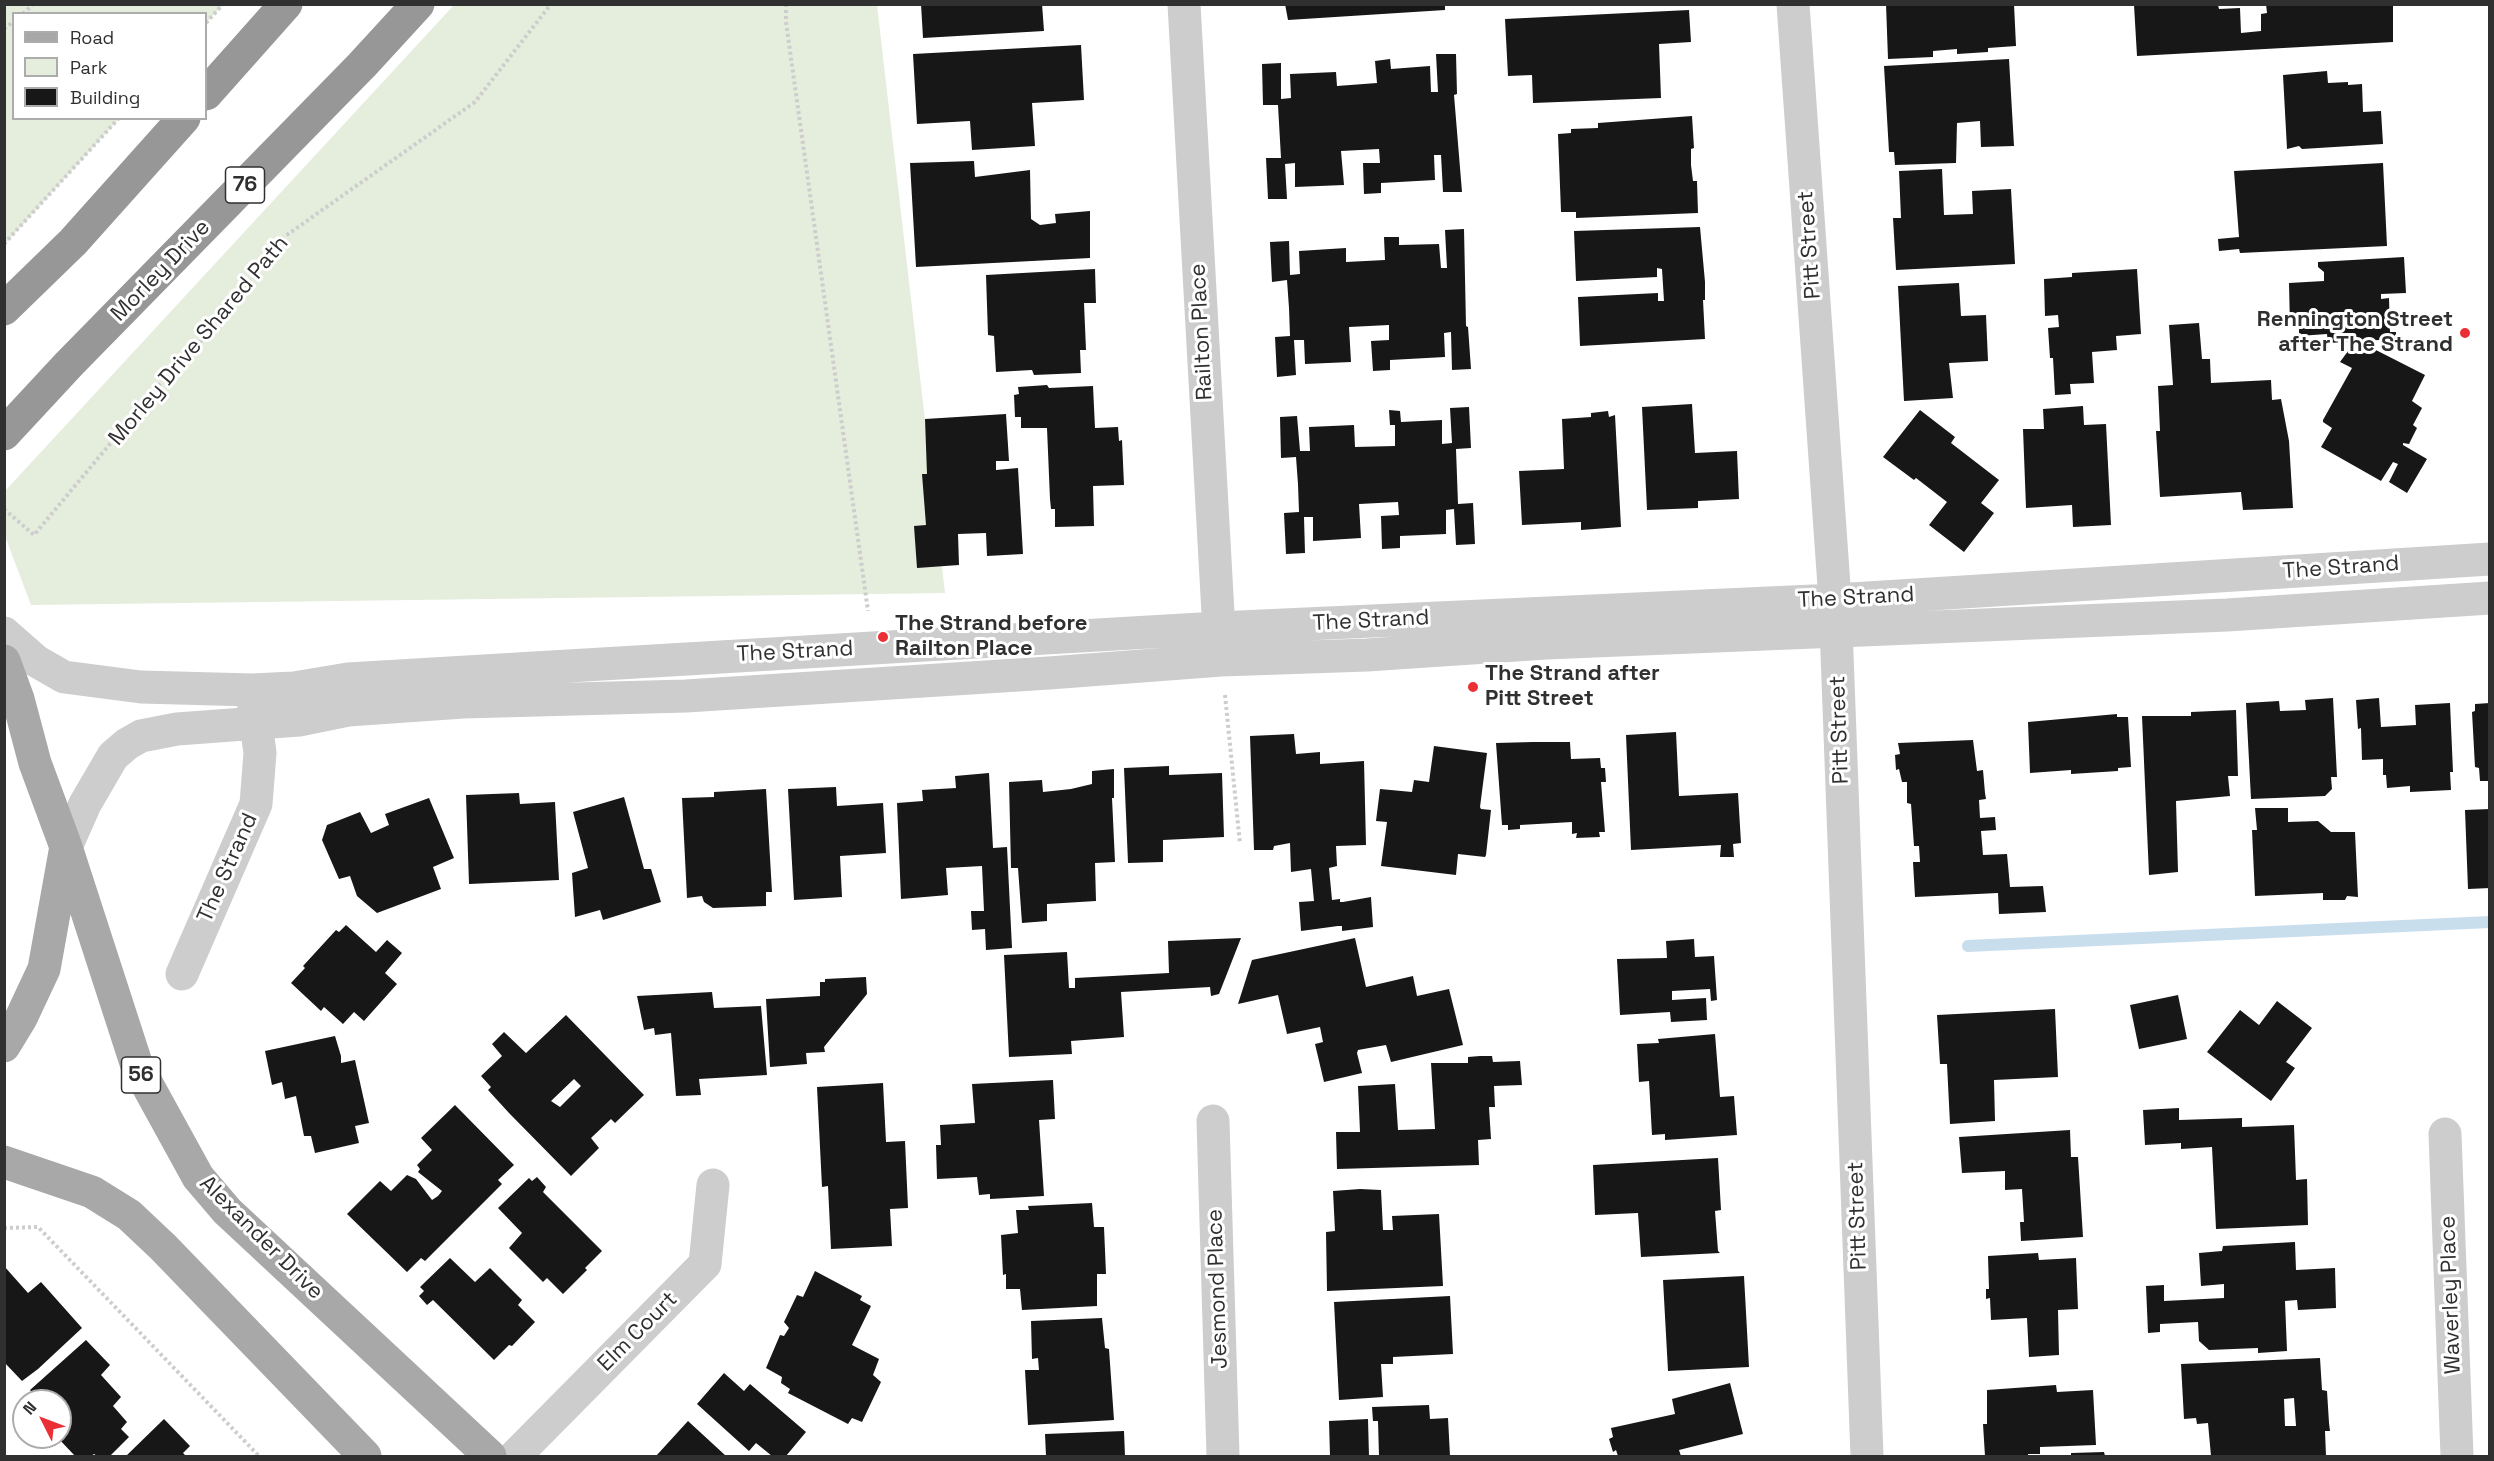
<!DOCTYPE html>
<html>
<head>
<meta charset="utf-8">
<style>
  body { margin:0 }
  #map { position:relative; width:2494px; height:1461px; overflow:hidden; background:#fff; font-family:"Space Grotesk",sans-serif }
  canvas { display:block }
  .frame { position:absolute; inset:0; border:6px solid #303030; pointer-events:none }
  .legend { position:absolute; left:12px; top:12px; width:195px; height:108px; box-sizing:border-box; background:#fff; border:2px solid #acacac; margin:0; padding:8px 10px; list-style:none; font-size:18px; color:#303030 }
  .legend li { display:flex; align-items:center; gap:12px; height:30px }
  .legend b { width:30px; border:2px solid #acacac }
  .north { position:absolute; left:12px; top:1389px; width:60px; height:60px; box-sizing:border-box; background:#fff; border:2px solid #acacac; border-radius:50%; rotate:312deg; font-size:16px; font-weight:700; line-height:24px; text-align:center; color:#303030 }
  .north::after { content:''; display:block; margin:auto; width:21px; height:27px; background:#ea2f35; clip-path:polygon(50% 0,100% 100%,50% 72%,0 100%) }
</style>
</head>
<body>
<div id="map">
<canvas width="2494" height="1461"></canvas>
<div class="frame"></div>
<ul class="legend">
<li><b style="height:8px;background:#a8a8a8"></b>Road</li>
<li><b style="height:16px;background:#e5eddd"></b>Park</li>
<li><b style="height:16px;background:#171717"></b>Building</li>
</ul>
<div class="north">N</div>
</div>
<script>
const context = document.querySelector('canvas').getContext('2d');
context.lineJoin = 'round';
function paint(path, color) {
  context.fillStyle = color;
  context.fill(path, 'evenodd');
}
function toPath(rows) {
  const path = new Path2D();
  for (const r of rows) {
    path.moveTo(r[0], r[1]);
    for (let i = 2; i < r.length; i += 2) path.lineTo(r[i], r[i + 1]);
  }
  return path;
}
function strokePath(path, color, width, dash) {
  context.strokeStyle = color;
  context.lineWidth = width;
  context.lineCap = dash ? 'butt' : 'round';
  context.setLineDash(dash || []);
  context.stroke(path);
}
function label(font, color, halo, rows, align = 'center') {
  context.font = font + ' "Space Grotesk",sans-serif';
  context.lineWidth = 6;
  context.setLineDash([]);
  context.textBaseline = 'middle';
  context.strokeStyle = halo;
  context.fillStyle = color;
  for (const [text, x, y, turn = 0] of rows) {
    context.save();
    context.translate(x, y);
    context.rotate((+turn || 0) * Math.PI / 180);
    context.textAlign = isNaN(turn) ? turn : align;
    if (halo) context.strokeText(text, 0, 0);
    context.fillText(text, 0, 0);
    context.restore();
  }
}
paint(toPath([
  [5,4,223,5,206,23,206,14,14,14,14,118,119,119,5,244],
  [454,5,877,5,945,593,31,605,5,536,5,491]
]), '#e5eddd');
strokePath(toPath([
  [1968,946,2490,922]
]), '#c9deed', 12);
paint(toPath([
  [921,4,1042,4,1044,31,923,38],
  [1285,4,1445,4,1445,10,1288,20],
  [1886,4,2014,4,2016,46,1988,48,1988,52,1957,54,1957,49,1933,51,1933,57,1888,59],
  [2266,4,2393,6,2393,42,2137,56,2134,5,2218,5,2219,9,2240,8,2241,33,2261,31,2261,14,2267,13],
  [1689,10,1691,42,1659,44,1661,98,1533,103,1532,75,1508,76,1505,19],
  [1081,45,1084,100,1032,103,1035,146,972,150,970,121,917,124,913,54],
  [1436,54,1456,54,1457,94,1454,95,1462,192,1443,192,1441,155,1434,155,1435,180,1381,183,1381,193,1364,194,1363,163,1380,163,1379,149,1341,151,1344,185,1295,187,1295,163,1285,164,1287,199,1268,199,1266,158,1281,158,1278,105,1263,105,1262,64,1281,63,1281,99,1291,98,1290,74,1336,72,1337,86,1377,83,1375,61,1390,59,1391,69,1430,66,1431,92,1438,92],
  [2009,59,2014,146,1981,147,1980,121,1957,123,1956,163,1895,165,1894,152,1889,152,1884,66],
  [2327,71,2328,83,2348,82,2348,85,2362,84,2363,112,2381,111,2383,144,2302,149,2299,146,2287,149,2283,75],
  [1692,116,1694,148,1691,149,1691,165,1693,181,1697,181,1698,213,1576,218,1576,212,1561,212,1558,134,1571,133,1571,129,1598,128,1598,123],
  [974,161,975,177,1030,170,1031,219,1040,225,1056,223,1055,214,1090,211,1090,258,916,267,910,163],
  [2383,163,2387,246,2240,253,2239,249,2219,251,2218,239,2239,237,2234,171],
  [1942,169,1944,215,1973,214,1972,191,2011,189,2015,264,1896,270,1893,218,1901,218,1899,171],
  [1700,227,1705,282,1705,300,1703,300,1705,339,1580,346,1578,297,1658,293,1658,301,1664,301,1662,269,1657,268,1657,277,1576,281,1574,231],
  [1464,229,1466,326,1468,327,1471,369,1452,370,1451,332,1444,333,1445,357,1390,360,1390,370,1373,371,1371,341,1389,340,1389,325,1349,327,1351,362,1305,364,1304,340,1294,340,1296,375,1277,377,1275,337,1290,336,1289,308,1287,280,1272,282,1270,242,1289,241,1290,275,1300,274,1299,251,1346,248,1346,262,1385,260,1384,237,1399,237,1399,245,1439,244,1441,268,1447,268,1445,230],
  [2404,257,2406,293,2381,294,2381,299,2389,298,2390,332,2396,332,2396,339,2328,343,2327,334,2299,336,2299,327,2290,328,2289,283,2324,281,2324,272,2318,267,2318,262],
  [1095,269,1096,303,1084,303,1086,350,1080,350,1081,373,1034,375,1032,370,996,372,994,336,988,335,986,275],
  [2137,269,2141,334,2116,336,2117,350,2092,352,2094,383,2070,384,2071,394,2055,395,2053,358,2050,358,2048,328,2059,327,2058,315,2045,316,2044,279,2072,277,2072,273],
  [1959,283,1961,316,1986,315,1988,361,1949,363,1953,398,1904,401,1898,286],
  [2199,323,2202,359,2210,359,2211,383,2271,380,2272,400,2281,399,2289,441,2293,508,2243,510,2241,492,2160,497,2156,431,2160,431,2158,386,2173,385,2169,325],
  [2368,346,2425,375,2412,401,2422,408,2413,425,2417,428,2409,444,2403,443,2403,445,2427,459,2407,493,2389,482,2398,464,2393,462,2381,481,2321,447,2332,428,2323,422,2323,420,2352,368,2340,362,2351,347],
  [1047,385,1049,388,1093,386,1095,428,1118,427,1119,441,1122,440,1124,485,1093,486,1094,526,1055,527,1055,509,1051,509,1050,499,1047,428,1021,428,1021,417,1015,417,1014,395,1019,394,1018,387],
  [1692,404,1695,453,1737,451,1739,499,1698,501,1698,508,1647,510,1642,407],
  [2083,406,2084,425,2106,424,2111,525,2073,527,2072,505,2026,508,2023,429,2044,429,2043,409],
  [1469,407,1471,448,1456,449,1458,504,1473,503,1475,544,1456,545,1454,509,1446,510,1446,534,1400,536,1400,548,1382,549,1381,516,1399,515,1398,502,1359,504,1361,538,1313,541,1313,517,1304,517,1305,553,1286,554,1284,513,1299,512,1298,484,1296,457,1281,458,1280,417,1297,416,1300,451,1310,451,1309,427,1354,425,1355,447,1395,446,1395,425,1390,425,1389,410,1400,411,1401,422,1442,420,1442,444,1452,443,1450,408],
  [1920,410,1955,437,1951,443,1999,480,1981,503,1994,513,1964,552,1929,525,1947,502,1916,478,1914,480,1883,457],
  [1608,411,1609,417,1615,415,1621,527,1581,530,1581,522,1522,525,1519,471,1564,469,1562,419,1591,417,1591,413],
  [1006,414,1009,461,996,461,996,470,1018,468,1023,554,987,556,986,533,958,534,959,565,917,568,914,526,926,525,922,474,927,474,925,419],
  [2333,698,2337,777,2331,777,2332,789,2325,796,2251,799,2246,703,2279,701,2280,711,2306,710,2305,700],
  [2379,698,2381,727,2416,725,2415,705,2450,703,2453,772,2450,772,2451,790,2410,792,2410,786,2387,788,2386,775,2383,775,2383,759,2362,760,2361,728,2358,729,2356,700],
  [2490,703,2490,781,2480,781,2479,768,2475,767,2472,712,2475,711,2475,704],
  [2236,710,2238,776,2228,776,2230,796,2176,801,2178,872,2149,875,2142,716,2191,716,2191,712],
  [2117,714,2117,717,2128,717,2131,767,2118,768,2118,771,2071,774,2071,770,2030,773,2028,722],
  [1676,732,1679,796,1738,793,1741,843,1733,844,1734,857,1720,857,1721,845,1631,850,1626,735],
  [1294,734,1296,754,1320,752,1320,764,1364,761,1366,845,1336,846,1337,866,1329,868,1332,900,1340,899,1340,902,1343,902,1371,897,1373,927,1342,931,1342,926,1338,926,1301,931,1299,902,1314,901,1311,869,1291,872,1290,843,1274,846,1273,850,1254,850,1250,736],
  [1973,740,1977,771,1983,770,1985,793,1986,799,1979,800,1980,818,1995,817,1996,830,1981,831,1983,855,2007,854,2010,887,2043,886,2046,912,1999,914,1998,893,1915,897,1913,862,1920,862,1919,846,1914,846,1911,804,1907,803,1907,782,1902,782,1899,769,1896,770,1895,755,1900,754,1898,743],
  [1533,742,1570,742,1571,759,1600,758,1601,768,1605,768,1606,782,1601,782,1605,832,1599,832,1600,837,1576,838,1577,833,1572,834,1572,822,1520,825,1520,829,1508,830,1508,825,1502,825,1496,743],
  [1434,746,1487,753,1480,807,1481,809,1491,810,1486,855,1485,857,1458,854,1456,875,1381,866,1387,822,1376,821,1380,789,1412,792,1414,780,1429,782],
  [1169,766,1169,775,1222,773,1224,837,1163,840,1163,862,1128,863,1124,768],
  [1114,769,1114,798,1112,798,1115,862,1095,863,1096,901,1047,904,1047,921,1022,923,1018,868,1011,868,1009,782,1042,780,1043,792,1071,789,1092,784,1092,771],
  [989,773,993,848,1007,847,1012,948,986,950,985,929,972,930,971,911,984,911,982,866,946,868,948,895,901,899,897,803,923,801,922,790,956,788,955,776],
  [836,787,837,806,883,803,886,853,840,856,842,897,794,900,788,789],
  [766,789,772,892,766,892,766,906,713,908,704,902,702,896,687,898,682,798,714,797,714,792],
  [519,793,520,804,555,802,559,880,469,884,466,795],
  [624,797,644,869,651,869,661,902,603,920,600,910,575,917,572,873,588,868,573,812],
  [429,798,454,858,433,867,441,889,377,913,357,896,350,876,339,879,322,840,327,825,360,812,371,833,389,825,385,814],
  [2255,808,2288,808,2288,822,2318,821,2331,832,2355,832,2358,897,2347,896,2345,900,2323,900,2323,893,2255,896,2252,830,2257,830],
  [2490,809,2490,888,2468,889,2465,810],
  [346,925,376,952,387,940,402,953,385,973,397,984,364,1021,354,1012,343,1024,324,1007,321,1011,291,983,305,968,303,966,336,930,339,932],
  [1241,938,1219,994,1211,996,1210,987,1121,992,1124,1037,1071,1041,1072,1054,1009,1057,1004,955,1067,952,1069,988,1075,988,1075,978,1169,973,1168,941],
  [1355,938,1366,987,1413,976,1417,996,1449,989,1463,1045,1391,1062,1386,1045,1358,1050,1357,1053,1362,1073,1324,1082,1315,1044,1323,1042,1320,1027,1287,1034,1278,995,1238,1004,1252,960],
  [1694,939,1695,957,1714,956,1717,1000,1711,1001,1710,989,1672,991,1672,1000,1706,998,1707,1020,1671,1022,1670,1012,1620,1015,1617,959,1667,958,1666,941],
  [866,977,867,994,824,1047,825,1052,806,1053,807,1064,770,1067,766,999,820,996,820,982,825,982,825,979],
  [712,992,714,1008,761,1006,767,1075,699,1079,701,1095,676,1096,671,1033,655,1035,654,1028,644,1030,637,996],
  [2178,995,2187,1039,2139,1049,2130,1005],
  [2277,1001,2312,1028,2286,1062,2295,1068,2271,1101,2207,1052,2240,1010,2259,1025],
  [2055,1009,2058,1077,1994,1080,1995,1121,1950,1124,1947,1064,1940,1064,1937,1015],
  [566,1015,644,1095,615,1123,611,1119,591,1138,599,1148,571,1176,509,1113,488,1090,491,1087,481,1076,502,1056,492,1044,504,1032,526,1053],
  [574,1079,581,1086,560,1107,551,1101],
  [1715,1034,1720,1097,1734,1096,1737,1135,1665,1140,1665,1134,1652,1135,1649,1081,1639,1082,1637,1044,1659,1043,1658,1039],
  [335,1036,341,1056,341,1063,355,1060,369,1123,355,1126,359,1143,315,1153,311,1136,304,1136,296,1096,285,1099,282,1082,272,1085,265,1051],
  [1480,1056,1492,1056,1493,1062,1520,1061,1522,1085,1494,1086,1495,1107,1489,1107,1491,1139,1478,1140,1479,1165,1337,1169,1336,1132,1360,1132,1358,1086,1395,1084,1398,1130,1435,1129,1431,1063,1468,1063,1468,1057],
  [1053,1080,1055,1119,1039,1120,1044,1196,990,1199,990,1194,979,1195,977,1177,937,1179,936,1145,941,1145,940,1125,975,1123,972,1084],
  [883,1083,886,1142,905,1141,908,1208,890,1209,892,1246,831,1249,828,1186,822,1187,817,1087],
  [455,1105,514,1165,498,1180,502,1184,425,1261,421,1258,407,1272,347,1214,380,1181,391,1191,407,1175,416,1179,432,1200,438,1196,442,1191,418,1172,420,1169,417,1165,432,1150,421,1138],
  [2179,1108,2179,1120,2242,1118,2242,1127,2294,1125,2296,1180,2307,1179,2308,1225,2216,1229,2212,1147,2181,1149,2181,1143,2145,1145,2143,1110],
  [2070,1130,2071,1157,2078,1157,2083,1237,2021,1241,2020,1222,2024,1222,2022,1189,2005,1190,2005,1171,1962,1173,1959,1137],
  [1718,1158,1721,1210,1715,1211,1718,1251,1720,1253,1641,1257,1638,1213,1595,1215,1593,1165],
  [537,1177,546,1187,543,1192,602,1251,585,1268,587,1270,563,1294,547,1278,543,1282,509,1248,522,1233,498,1208,529,1178,532,1181],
  [1360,1189,1381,1190,1383,1230,1393,1230,1392,1216,1439,1214,1443,1286,1327,1291,1326,1232,1335,1231,1333,1191],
  [1092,1203,1094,1227,1104,1227,1106,1274,1097,1274,1097,1306,1022,1310,1020,1289,1006,1289,1006,1274,1003,1275,1001,1235,1018,1233,1016,1210,1029,1210,1028,1206],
  [2295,1242,2296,1270,2335,1268,2336,1308,2298,1310,2297,1300,2285,1301,2287,1351,2258,1353,2258,1348,2209,1350,2199,1341,2198,1322,2160,1324,2160,1332,2148,1333,2146,1286,2164,1285,2164,1301,2224,1298,2224,1284,2201,1286,2199,1253,2222,1251,2223,1246],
  [2038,1253,2039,1260,2076,1258,2078,1309,2058,1310,2059,1355,2029,1357,2027,1318,1991,1320,1990,1298,1986,1299,1986,1289,1989,1289,1988,1256],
  [450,1258,475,1282,490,1268,522,1300,518,1305,535,1322,512,1346,509,1345,494,1360,433,1300,427,1305,419,1296,424,1291,420,1287],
  [4,1266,28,1293,41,1282,82,1328,38,1369,22,1381,4,1362],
  [815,1271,862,1296,860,1300,871,1306,852,1345,879,1359,873,1375,881,1382,862,1422,852,1418,848,1424,788,1393,790,1389,781,1383,782,1377,766,1368,780,1335,784,1336,789,1328,784,1322,797,1295,803,1297],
  [1744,1276,1749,1367,1668,1371,1663,1280],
  [1450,1296,1453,1354,1393,1357,1393,1364,1381,1364,1383,1397,1339,1400,1334,1302],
  [1102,1318,1105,1348,1109,1349,1114,1420,1028,1425,1025,1370,1039,1370,1038,1358,1032,1359,1031,1321],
  [86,1340,110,1365,101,1375,121,1397,113,1406,127,1422,121,1429,129,1437,110,1456,97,1456,94,1454,91,1456,75,1456,57,1437,60,1437,60,1401,38,1401,30,1390],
  [2320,1358,2322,1390,2327,1391,2329,1423,2330,1431,2325,1431,2326,1456,2211,1456,2208,1423,2197,1424,2196,1418,2184,1419,2181,1364],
  [2294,1398,2296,1426,2285,1426,2284,1399],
  [724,1373,744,1391,750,1384,806,1432,786,1456,772,1456,756,1443,749,1451,697,1404],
  [1730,1383,1743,1434,1679,1450,1681,1456,1618,1456,1616,1450,1613,1452,1609,1439,1613,1437,1611,1428,1675,1414,1672,1399],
  [2056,1385,2057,1392,2093,1390,2096,1445,2040,1447,2040,1454,2028,1454,2028,1456,1985,1456,1983,1424,1987,1424,1987,1390],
  [1429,1405,1430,1419,1448,1418,1450,1456,1379,1456,1378,1421,1373,1421,1372,1407],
  [164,1419,190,1446,183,1453,186,1456,126,1456],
  [1368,1419,1369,1456,1330,1456,1329,1421],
  [688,1421,726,1456,656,1456],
  [1124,1431,1125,1456,1046,1456,1045,1434],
  [2104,1452,2105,1456,2071,1456,2071,1453]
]), '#171717');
strokePath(toPath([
  [786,4,786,22,868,611],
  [23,14,33,4],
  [206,23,223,4],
  [4,29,14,21],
  [4,244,119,118],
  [4,509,34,535,160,384,193,351,284,237,475,102,551,4],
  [1225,695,1240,844],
  [4,1228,38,1227,259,1456]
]), '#cdcdcd', 4, [3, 3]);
strokePath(toPath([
  [1184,4,1220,649],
  [1793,4,1835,600,1867,1456],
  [4,633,36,661,64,677,141,687,252,690,294,688,348,679,873,648,1218,628,1835,600,2490,559],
  [66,847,85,804,113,756,127,744,141,736,177,729,299,720,348,710,463,702,686,696,1049,673,1221,660,1367,655,1546,643,2227,615,2490,598],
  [182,974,256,804,260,753,253,701],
  [1213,1121,1223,1456],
  [2445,1134,2457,1456],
  [515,1456,705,1264,713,1185]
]), '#cdcdcd', 33);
strokePath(toPath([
  [4,661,18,699,35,763,66,847,137,1066,198,1177,227,1211,490,1456],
  [4,1046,21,1018,44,969,65,852],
  [4,1162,92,1192,129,1215,163,1247,365,1456]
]), '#a8a8a8', 33);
strokePath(toPath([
  [206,94,286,4],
  [4,309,73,242,184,118],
  [4,434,69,364,362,65,418,4]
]), '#979797', 33);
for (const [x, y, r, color] of [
  [2465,333,6,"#ea2f35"],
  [883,637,6,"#ea2f35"],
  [1473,687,6,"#ea2f35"]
]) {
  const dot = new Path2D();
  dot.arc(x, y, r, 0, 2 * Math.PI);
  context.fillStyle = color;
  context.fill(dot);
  strokePath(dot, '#fff', 2);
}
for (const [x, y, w] of [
  [245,185,39],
  [141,1075,39]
]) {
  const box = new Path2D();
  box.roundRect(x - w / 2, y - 18, w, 36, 4.5);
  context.fillStyle = '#fff';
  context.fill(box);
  strokePath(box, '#303030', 1.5);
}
label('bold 21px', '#303030', null, [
  ["76",245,185],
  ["56",141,1075]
]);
label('22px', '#303030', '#fff', [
  ["Pitt Street",1810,245,-94],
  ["Morley Drive",161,271,-46],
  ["Railton Place",1202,332,-93],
  ["Morley Drive Shared Path",199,341,-50],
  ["The Strand",2341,568,-4],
  ["The Strand",1856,598,-3],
  ["The Strand",1371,621,-3],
  ["The Strand",795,652,-3],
  ["Pitt Street",1840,730,-92],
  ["The Strand",228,868,-66],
  ["Pitt Street",1858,1216,-92],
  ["Alexander Drive",261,1238,45],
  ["Jesmond Place",1218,1289,-92],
  ["Waverley Place",2451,1295,-92],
  ["Elm Court",638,1332,-45]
]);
label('bold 22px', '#303030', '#fff', [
  ["Rennington Street",2453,320,"right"],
  ["after The Strand",2453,345,"right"],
  ["The Strand before",895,624],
  ["Railton Place",895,649],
  ["The Strand after",1485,674],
  ["Pitt Street",1485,699]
], 'left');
</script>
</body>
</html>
